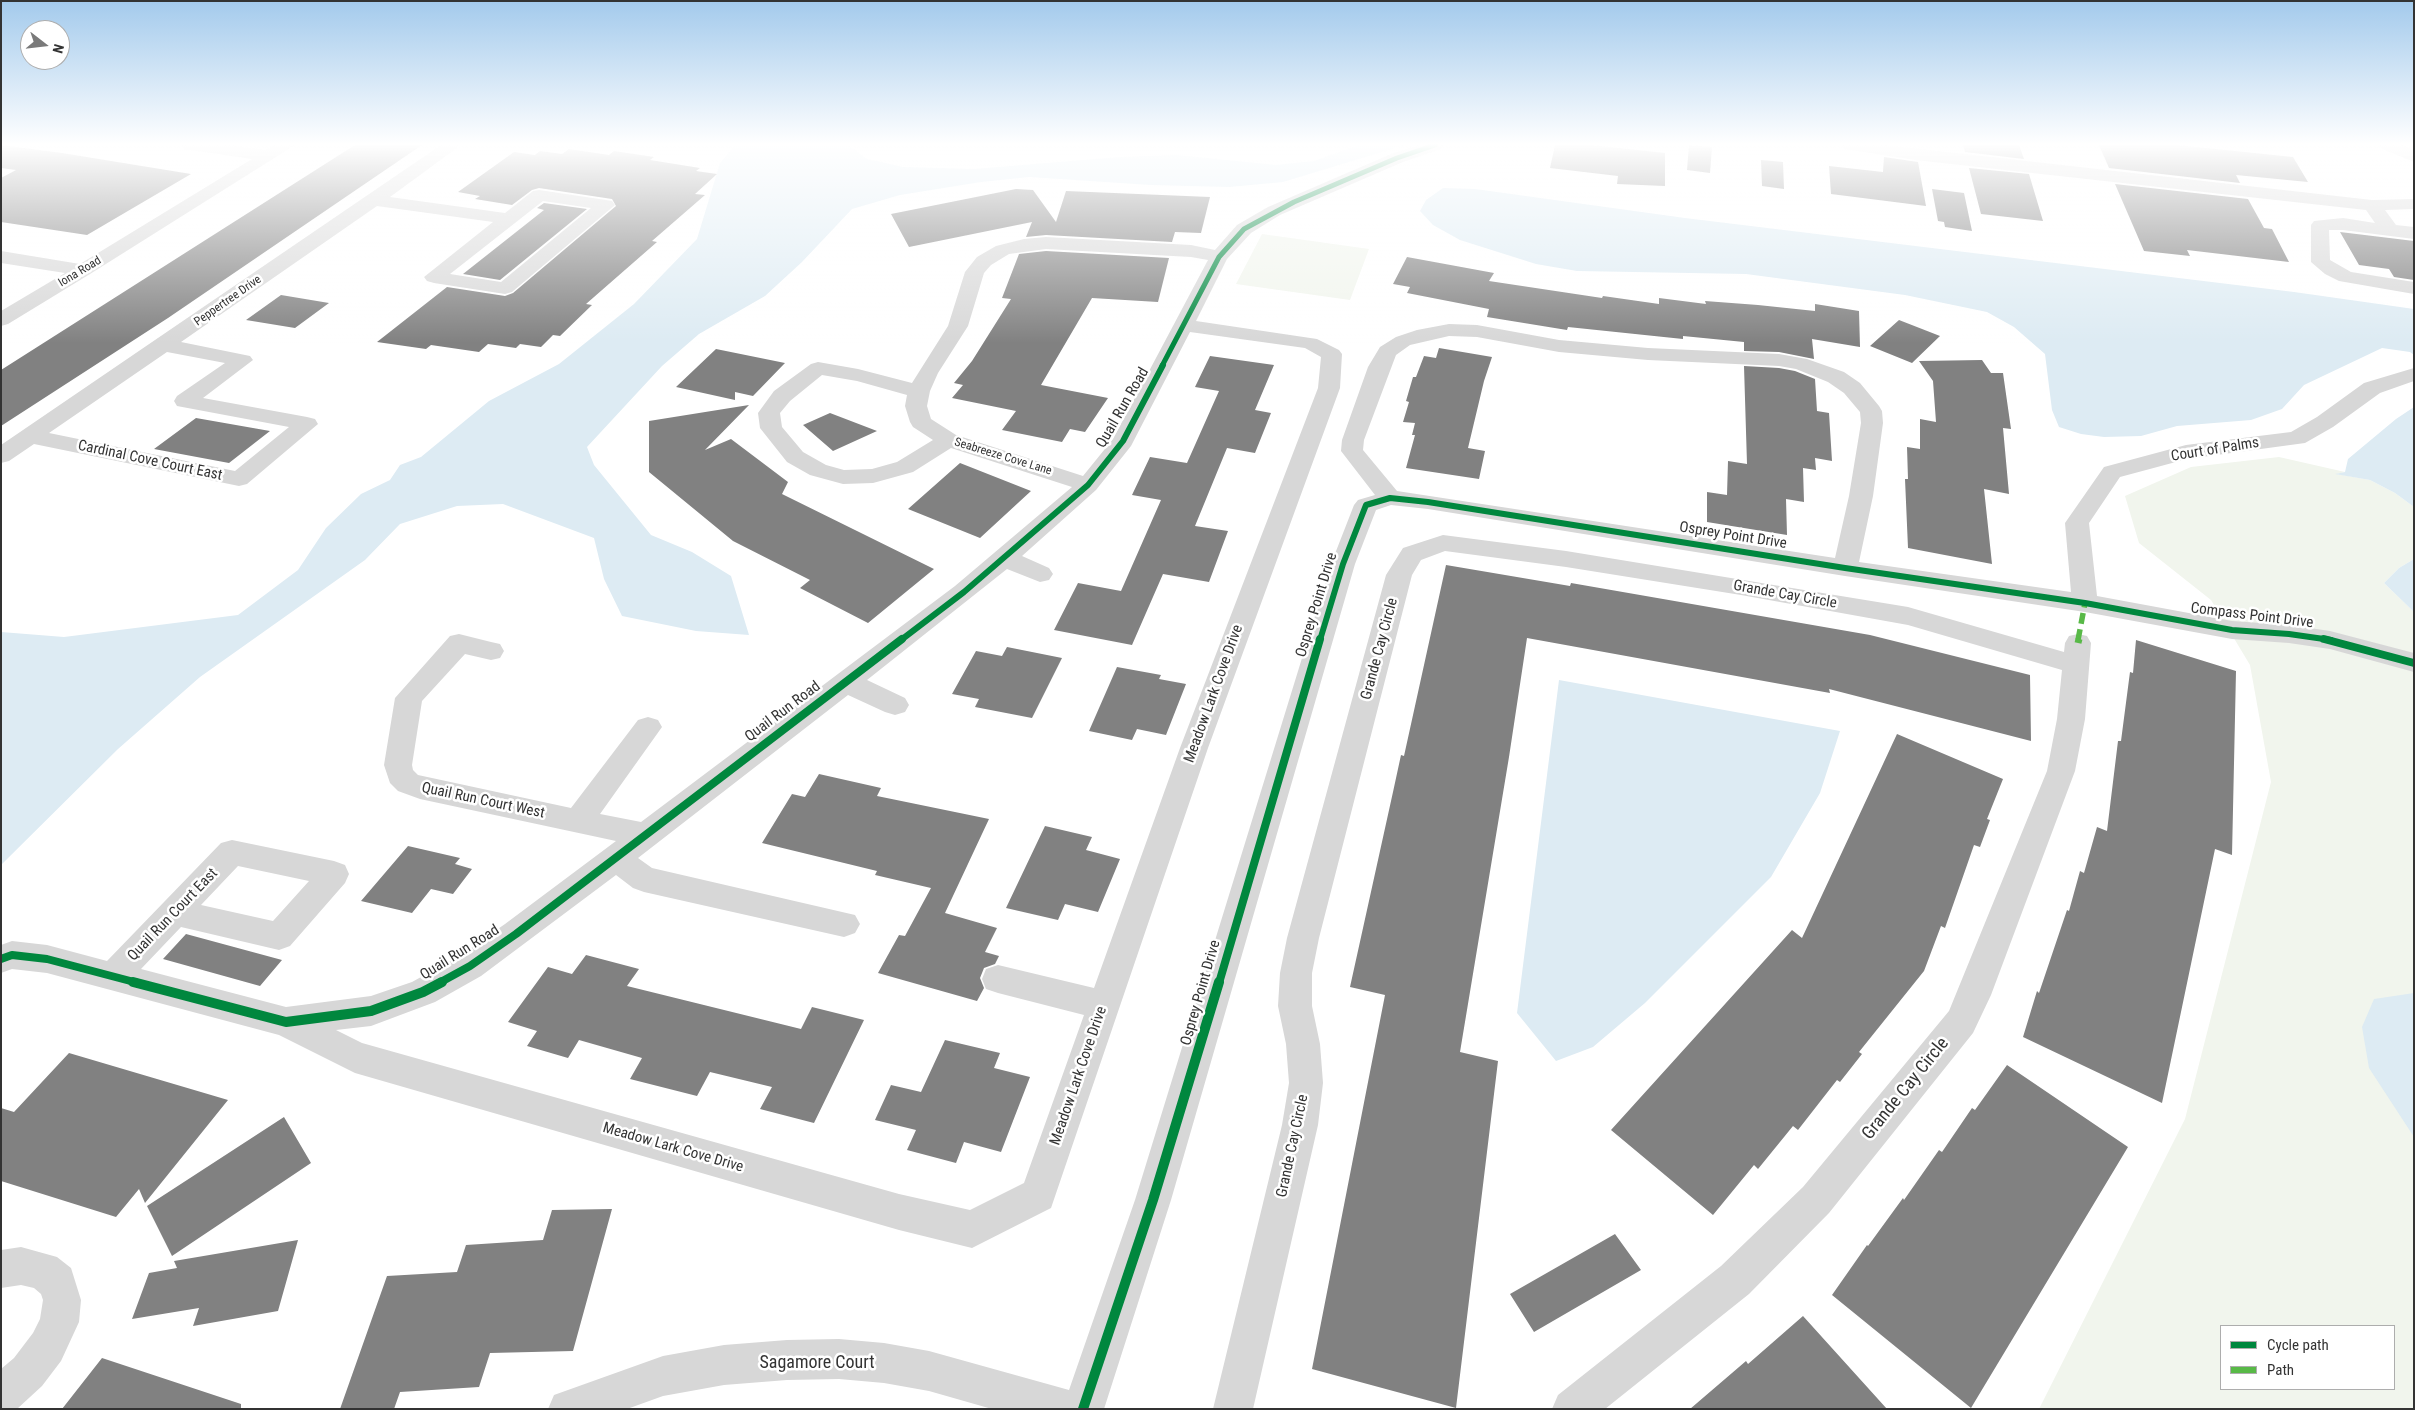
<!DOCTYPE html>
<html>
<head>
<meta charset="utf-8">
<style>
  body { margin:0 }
  #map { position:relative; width:2415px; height:1410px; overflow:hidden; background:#fff; font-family:"Roboto Condensed",sans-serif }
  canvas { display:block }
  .frame { position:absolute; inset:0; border:2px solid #333; pointer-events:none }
  .legend { position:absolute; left:2220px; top:1325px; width:175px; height:65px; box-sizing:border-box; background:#fff; border:1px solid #adadad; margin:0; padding:6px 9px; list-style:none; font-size:15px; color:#333 }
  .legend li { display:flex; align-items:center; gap:10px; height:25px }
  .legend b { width:25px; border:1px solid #adadad }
  .north { position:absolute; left:20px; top:20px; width:50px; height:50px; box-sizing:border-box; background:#fff; border:1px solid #adadad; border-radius:50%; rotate:106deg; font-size:14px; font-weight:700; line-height:20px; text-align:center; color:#333 }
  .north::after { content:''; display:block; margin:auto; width:18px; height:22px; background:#7a7a7a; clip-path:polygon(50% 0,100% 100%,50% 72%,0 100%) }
</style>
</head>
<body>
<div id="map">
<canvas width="2415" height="1410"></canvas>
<div class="frame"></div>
<ul class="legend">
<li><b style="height:6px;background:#00873e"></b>Cycle path</li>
<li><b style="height:6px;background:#58b947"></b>Path</li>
</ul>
<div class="north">N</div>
</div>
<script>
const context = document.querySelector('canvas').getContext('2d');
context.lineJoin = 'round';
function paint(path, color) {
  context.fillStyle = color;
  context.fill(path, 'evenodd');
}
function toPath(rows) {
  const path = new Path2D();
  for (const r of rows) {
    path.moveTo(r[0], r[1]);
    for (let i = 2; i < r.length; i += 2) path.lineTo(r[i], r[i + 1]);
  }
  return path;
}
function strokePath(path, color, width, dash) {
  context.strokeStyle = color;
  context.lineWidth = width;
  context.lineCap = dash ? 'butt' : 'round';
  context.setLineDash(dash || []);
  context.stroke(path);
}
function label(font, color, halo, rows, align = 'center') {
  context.font = font + ' "Roboto Condensed",sans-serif';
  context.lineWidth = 5;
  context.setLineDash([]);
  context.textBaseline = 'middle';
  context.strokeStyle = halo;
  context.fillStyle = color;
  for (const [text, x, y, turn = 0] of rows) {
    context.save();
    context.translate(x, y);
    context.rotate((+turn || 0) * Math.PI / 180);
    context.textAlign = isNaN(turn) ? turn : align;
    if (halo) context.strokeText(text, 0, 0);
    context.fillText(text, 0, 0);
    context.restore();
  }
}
paint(toPath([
  [1262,234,1369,249,1350,300,1236,284],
  [2279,457,2345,472,2337,474,2370,480,2395,493,2414,507,2414,559,2399,568,2384,583,2414,612,2414,1409,2039,1409,2185,1119,2271,782,2250,665,2211,600,2139,543,2125,496,2191,467],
  [2221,1326,2394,1326,2394,1389,2221,1389]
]), '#f1f5ed');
paint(toPath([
  [735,145,848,145,867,159,903,167,974,169,1120,157,1177,155,1276,165,1314,161,1359,145,1405,145,1283,182,1229,187,1151,185,1029,177,981,182,900,195,852,209,802,262,765,296,699,334,662,366,587,447,594,465,651,535,692,552,731,576,749,635,696,631,622,616,604,579,594,538,503,504,457,506,400,524,365,560,200,677,118,749,1,865,1,632,64,637,238,615,298,570,326,528,361,494,390,480,400,465,421,457,489,401,559,364,634,304,697,239,720,163],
  [1443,188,1475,189,1685,218,2294,292,2414,309,2414,355,2410,352,2382,348,2304,385,2282,409,2251,420,2177,426,2141,436,2104,437,2081,434,2059,427,2052,410,2045,354,2014,327,1987,312,1905,295,1746,274,1577,271,1536,264,1460,240,1433,225,1420,211,1426,200],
  [2414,407,2414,507,2395,493,2370,480,2335,474,2345,472,2348,459,2396,419],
  [2414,559,2414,612,2384,583,2399,568],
  [1559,680,1840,731,1820,793,1771,877,1645,1003,1593,1047,1556,1061,1517,1013],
  [2414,993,2414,1137,2369,1068,2362,1027,2374,999]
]), '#ddebf3');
paint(toPath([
  [1,145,62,153,191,174,87,235,1,222,1,178,16,170,1,168],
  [355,145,422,145,168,318,1,426,1,370],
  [1555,145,1591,145,1665,153,1665,186,1617,184,1618,176,1550,168],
  [1689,145,1712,147,1710,173,1687,170],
  [1963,145,2019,145,2024,159,1965,152],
  [2099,145,2177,145,2293,157,2308,182,2236,175,2240,183,2109,168],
  [569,149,609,155,614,151,654,157,650,160,700,168,696,171,717,174,695,194,705,195,652,241,657,242,586,304,592,305,560,336,553,335,541,347,520,344,516,348,488,344,479,352,431,345,426,349,377,342,447,287,505,296,513,293,616,206,612,199,539,188,532,190,512,205,475,199,480,196,458,192,514,152,535,155,540,151,562,154],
  [1884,157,1918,162,1926,206,1831,194,1829,166,1883,172],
  [1761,160,1783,162,1784,189,1762,186],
  [1969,168,2029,174,2043,221,1981,214],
  [2115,184,2248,199,2264,228,2272,229,2289,262,2187,250,2190,256,2144,251],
  [1016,189,1033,190,1056,222,1066,191,1210,197,1201,233,1175,232,1172,242,1046,235,1026,237,1032,222,909,247,891,214],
  [1932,189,1964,193,1972,231,1945,227,1944,222,1938,221],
  [544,203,587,209,500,280,463,274,544,210,537,208],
  [2340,232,2414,241,2414,280,2394,277,2389,269,2359,265],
  [1046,251,1169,258,1158,302,1092,298,1041,385,1108,398,1085,432,1070,429,1062,442,1002,430,1016,411,952,398,963,385,954,383,972,361,1011,299,1002,298,1019,254],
  [1407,257,1494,273,1489,281,1602,298,1603,296,1659,304,1659,298,1706,304,1705,301,1758,305,1815,311,1815,304,1859,311,1860,347,1812,339,1814,359,1779,352,1744,351,1744,342,1683,336,1683,339,1568,327,1567,330,1487,317,1489,309,1407,293,1410,287,1393,284],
  [281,295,329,303,295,328,246,320],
  [1899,320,1940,336,1912,363,1870,346],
  [1439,348,1492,357,1484,381,1468,448,1485,451,1479,479,1406,468,1415,435,1412,435,1415,423,1403,422,1409,402,1406,401,1413,377,1416,377,1424,356,1436,358],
  [716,349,785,363,753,396,735,392,735,400,676,387],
  [1210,356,1274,365,1255,410,1271,413,1255,453,1227,448,1195,526,1228,531,1209,582,1163,574,1132,645,1054,630,1078,583,1121,591,1161,500,1132,495,1150,457,1187,463,1219,391,1195,387],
  [1982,360,1991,373,2003,373,2011,429,2003,428,2009,494,1984,489,1992,564,1908,548,1905,479,1908,479,1907,447,1920,449,1920,419,1936,422,1933,381,1919,361],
  [1744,366,1779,368,1795,371,1815,379,1817,411,1829,413,1832,461,1815,458,1816,470,1803,468,1804,502,1786,499,1787,535,1707,522,1707,492,1727,495,1728,461,1747,464],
  [749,405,705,450,731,439,788,482,782,494,934,569,868,623,800,588,810,580,733,541,649,472,649,421],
  [830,413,877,431,833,451,803,425],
  [196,418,270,431,229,463,154,449],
  [960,463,1031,491,980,538,908,509],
  [1446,565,1570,586,1571,583,1870,635,2030,675,2031,741,1829,689,1830,693,1527,638,1509,757,1460,1052,1498,1061,1456,1408,1312,1369,1385,995,1350,987,1393,792,1401,755,1404,756],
  [2136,640,2236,671,2232,855,2215,849,2162,1103,2023,1037,2037,991,2039,993,2067,910,2069,911,2080,871,2084,873,2097,827,2107,831,2118,741,2121,741,2130,672,2133,673],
  [1007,647,1062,658,1032,718,975,707,979,699,952,694,976,651,1002,656],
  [1117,667,1161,675,1159,679,1186,684,1166,735,1137,729,1132,740,1089,731],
  [1897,734,2003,779,1987,819,1990,820,1980,847,1974,845,1945,928,1941,926,1924,971,1859,1052,1862,1054,1840,1082,1837,1080,1798,1130,1793,1126,1758,1169,1754,1165,1713,1215,1611,1130,1792,930,1802,938],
  [819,774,881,788,877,796,989,819,945,913,997,928,985,952,999,956,995,964,984,968,980,978,984,988,977,1001,878,973,899,935,905,936,931,888,875,875,877,871,762,843,792,794,805,797],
  [1045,826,1092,837,1086,850,1120,859,1098,912,1065,904,1058,920,1006,908],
  [408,846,460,858,455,864,472,869,453,894,431,889,412,913,361,901],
  [186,934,282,960,260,986,163,959],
  [586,955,639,969,627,986,801,1029,812,1007,864,1020,814,1123,760,1109,772,1087,710,1072,697,1096,630,1079,642,1058,579,1040,568,1058,527,1046,537,1031,508,1022,548,967,572,974],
  [945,1040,1000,1053,994,1068,1030,1077,1001,1152,964,1142,956,1163,907,1150,916,1130,875,1120,891,1085,921,1092],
  [69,1053,228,1100,145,1203,139,1189,116,1217,1,1181,1,1108,14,1112],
  [2007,1065,2128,1147,1971,1408,1832,1295,1867,1245,1868,1246,1903,1198,1904,1200,1939,1150,1942,1152,1972,1108,1975,1110],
  [284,1117,311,1163,172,1256,147,1206],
  [612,1209,573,1351,490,1353,479,1387,400,1392,394,1409,340,1409,387,1276,457,1272,466,1245,543,1240,552,1210],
  [1615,1234,1641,1270,1534,1332,1510,1294],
  [298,1240,278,1311,193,1326,199,1308,132,1319,149,1273,177,1268,174,1261],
  [1803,1316,1887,1409,1690,1409,1746,1361,1748,1364],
  [102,1358,241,1404,241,1409,62,1409]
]), '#818181');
paint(toPath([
  [182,145,228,145,266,150,275,145,295,145,90,274,8,324,1,326,1,311,65,273,1,263,1,251,80,264,252,159,190,150,184,149,182,145],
  [441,145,461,145,390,197,505,213,533,191,539,190,606,200,612,201,615,205,512,292,505,294,434,283,427,281,424,277,493,222,377,206,181,342,250,356,253,360,203,398,307,417,315,419,318,424,247,484,239,486,34,444,9,461,1,463,1,445,441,145],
  [543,201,591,208,501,282,450,274,543,201],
  [167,352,225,363,177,396,174,401,177,406,289,427,235,471,49,433,167,352],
  [1418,145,1443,145,1441,149,1403,162,1280,215,1251,233,1227,259,1196,321,1317,339,1339,350,1342,354,1340,388,1208,748,1051,1208,972,1248,899,1230,355,1073,279,1035,47,973,12,969,1,973,1,945,12,941,47,945,107,961,221,843,232,840,334,861,345,865,349,874,345,883,290,946,279,950,181,927,141,969,286,1007,371,996,412,982,459,956,505,924,616,841,420,799,398,791,390,783,384,765,395,698,450,636,459,634,491,642,500,644,504,651,500,658,491,660,465,654,422,701,412,765,413,770,418,775,571,808,638,720,648,717,658,720,662,727,600,814,641,822,955,586,1072,487,951,448,913,472,873,483,843,484,810,475,787,462,760,428,758,413,774,391,811,364,818,362,858,369,912,383,948,326,965,272,977,257,996,246,1024,239,1046,237,1191,245,1215,250,1237,225,1268,207,1391,154,1418,145],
  [1046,249,1191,257,1208,260,1113,439,1083,476,956,435,931,419,927,406,930,391,938,373,968,326,984,273,991,265,1009,254,1046,249],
  [1190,332,1305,348,1321,357,1318,388,1180,748,1094,988,998,965,986,969,982,979,986,989,998,993,1084,1015,1024,1183,970,1210,899,1194,362,1043,336,1030,371,1026,435,1002,481,976,616,875,633,888,644,892,844,937,855,933,860,924,855,915,652,868,638,858,848,695,885,712,895,715,905,712,909,705,905,698,867,680,1007,569,1040,582,1049,580,1053,574,1049,568,1022,556,1096,490,1131,446,1190,332],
  [822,375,857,381,907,395,905,406,910,422,913,427,933,440,897,462,872,469,844,470,826,465,803,452,782,427,780,413,790,401,822,375],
  [238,866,309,881,273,921,201,905,238,866],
  [1843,145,1885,145,2372,200,2414,199,2414,209,2385,210,2396,225,2414,227,2414,239,2343,230,2329,230,2330,260,2351,272,2414,282,2414,294,2339,281,2325,274,2311,262,2311,225,2314,221,2343,218,2375,223,2366,210,1915,160,1851,150,1845,149,1843,145],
  [2380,145,2402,145,2414,150,2414,162,2382,149,2380,145],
  [1449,324,1477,325,1559,340,1648,348,1779,354,1807,359,1844,372,1860,383,1879,406,1882,411,1883,423,1873,496,1859,562,2071,592,2065,523,2104,467,2186,445,2291,432,2317,417,2364,383,2414,368,2414,381,2380,393,2333,427,2305,443,2187,459,2120,477,2089,523,2097,596,2232,621,2289,625,2330,631,2414,653,2414,672,2330,649,2289,643,2232,639,2085,612,1845,576,1428,509,1391,505,1376,510,1355,564,1171,1200,1104,1409,992,1409,929,1391,884,1383,839,1379,787,1380,724,1385,663,1396,627,1409,548,1409,554,1395,663,1356,724,1345,787,1340,839,1339,884,1343,929,1351,1069,1390,1135,1200,1331,564,1354,505,1358,500,1375,495,1341,451,1342,440,1368,367,1380,347,1396,337,1417,330,1449,324],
  [1449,336,1477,337,1559,352,1648,360,1779,366,1796,369,1828,382,1844,393,1860,412,1861,423,1849,496,1835,558,1397,491,1363,450,1364,440,1396,355,1410,345,1449,336],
  [1443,535,1566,551,1908,607,2064,652,2065,643,2069,636,2078,634,2087,636,2091,643,2085,719,2075,771,1991,995,1973,1033,1829,1213,1749,1294,1605,1409,1552,1409,1558,1395,1721,1266,1803,1187,1949,1011,2047,771,2057,719,2062,670,1908,625,1741,595,1566,567,1445,551,1421,560,1412,575,1319,938,1312,973,1312,1006,1320,1044,1323,1083,1318,1125,1253,1409,1213,1409,1282,1125,1289,1083,1286,1044,1278,1006,1280,973,1287,938,1386,575,1403,548,1443,535],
  [21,1247,57,1257,71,1268,81,1300,79,1322,61,1361,42,1386,17,1409,1,1409,1,1369,14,1358,33,1333,40,1319,43,1300,41,1294,34,1288,21,1285,1,1288,1,1250,21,1247]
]), '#d7d7d7');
strokePath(toPath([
  [2078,640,2085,603]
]), '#58b947', 5.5, [11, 5.5]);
strokePath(toPath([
  [2078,643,2079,639]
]), '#58b947', 7, [13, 7]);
strokePath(toPath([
  [1162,366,1219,257,1244,229,1294,202,1397,158,1435,145]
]), '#00873e', 5);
strokePath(toPath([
  [901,640,964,592,1088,485,1123,441,1163,365],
  [1320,640,1343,564,1366,505,1390,498,1428,502,1845,568,2085,603,2232,630,2289,634,2331,640]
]), '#00873e', 6);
strokePath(toPath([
  [2324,639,2414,663],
  [1,959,12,955,47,959,138,983],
  [439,983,470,966,516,934,902,639],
  [1219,983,1320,639]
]), '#00873e', 8);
strokePath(toPath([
  [133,982,286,1022,371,1011,423,992,442,982],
  [1083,1409,1153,1200,1219,982]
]), '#00873e', 10);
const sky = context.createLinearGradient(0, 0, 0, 343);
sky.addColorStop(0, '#a3caec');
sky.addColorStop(0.42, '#fff');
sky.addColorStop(1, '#ffffff00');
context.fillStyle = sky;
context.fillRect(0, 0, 2415, 343);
label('12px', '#333', '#fff', [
  ["Iona Road",80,272,-31],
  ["Peppertree Drive",228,301,-35],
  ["Seabreeze Cove Lane",1003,457,17]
]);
label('15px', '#333', '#fff', [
  ["Quail Run Road",1123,408,-60],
  ["Court of Palms",2215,450,-9],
  ["Cardinal Cove Court East",150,461,12],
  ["Osprey Point Drive",1733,536,9],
  ["Grande Cay Circle",1785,595,10],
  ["Osprey Point Drive",1317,605,-73],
  ["Compass Point Drive",2252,616,7],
  ["Grande Cay Circle",1380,649,-75],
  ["Meadow Lark Cove Drive",1214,694,-70],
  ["Quail Run Road",783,712,-37],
  ["Quail Run Court West",483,801,12],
  ["Quail Run Court East",173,915,-46],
  ["Quail Run Road",460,953,-32],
  ["Osprey Point Drive",1201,993,-74],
  ["Meadow Lark Cove Drive",1079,1076,-71],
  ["Grande Cay Circle",1293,1146,-78],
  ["Meadow Lark Cove Drive",673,1148,16]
]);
label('18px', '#333', '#fff', [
  ["Grande Cay Circle",1906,1089,-51],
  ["Sagamore Court",817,1363]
]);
</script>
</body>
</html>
